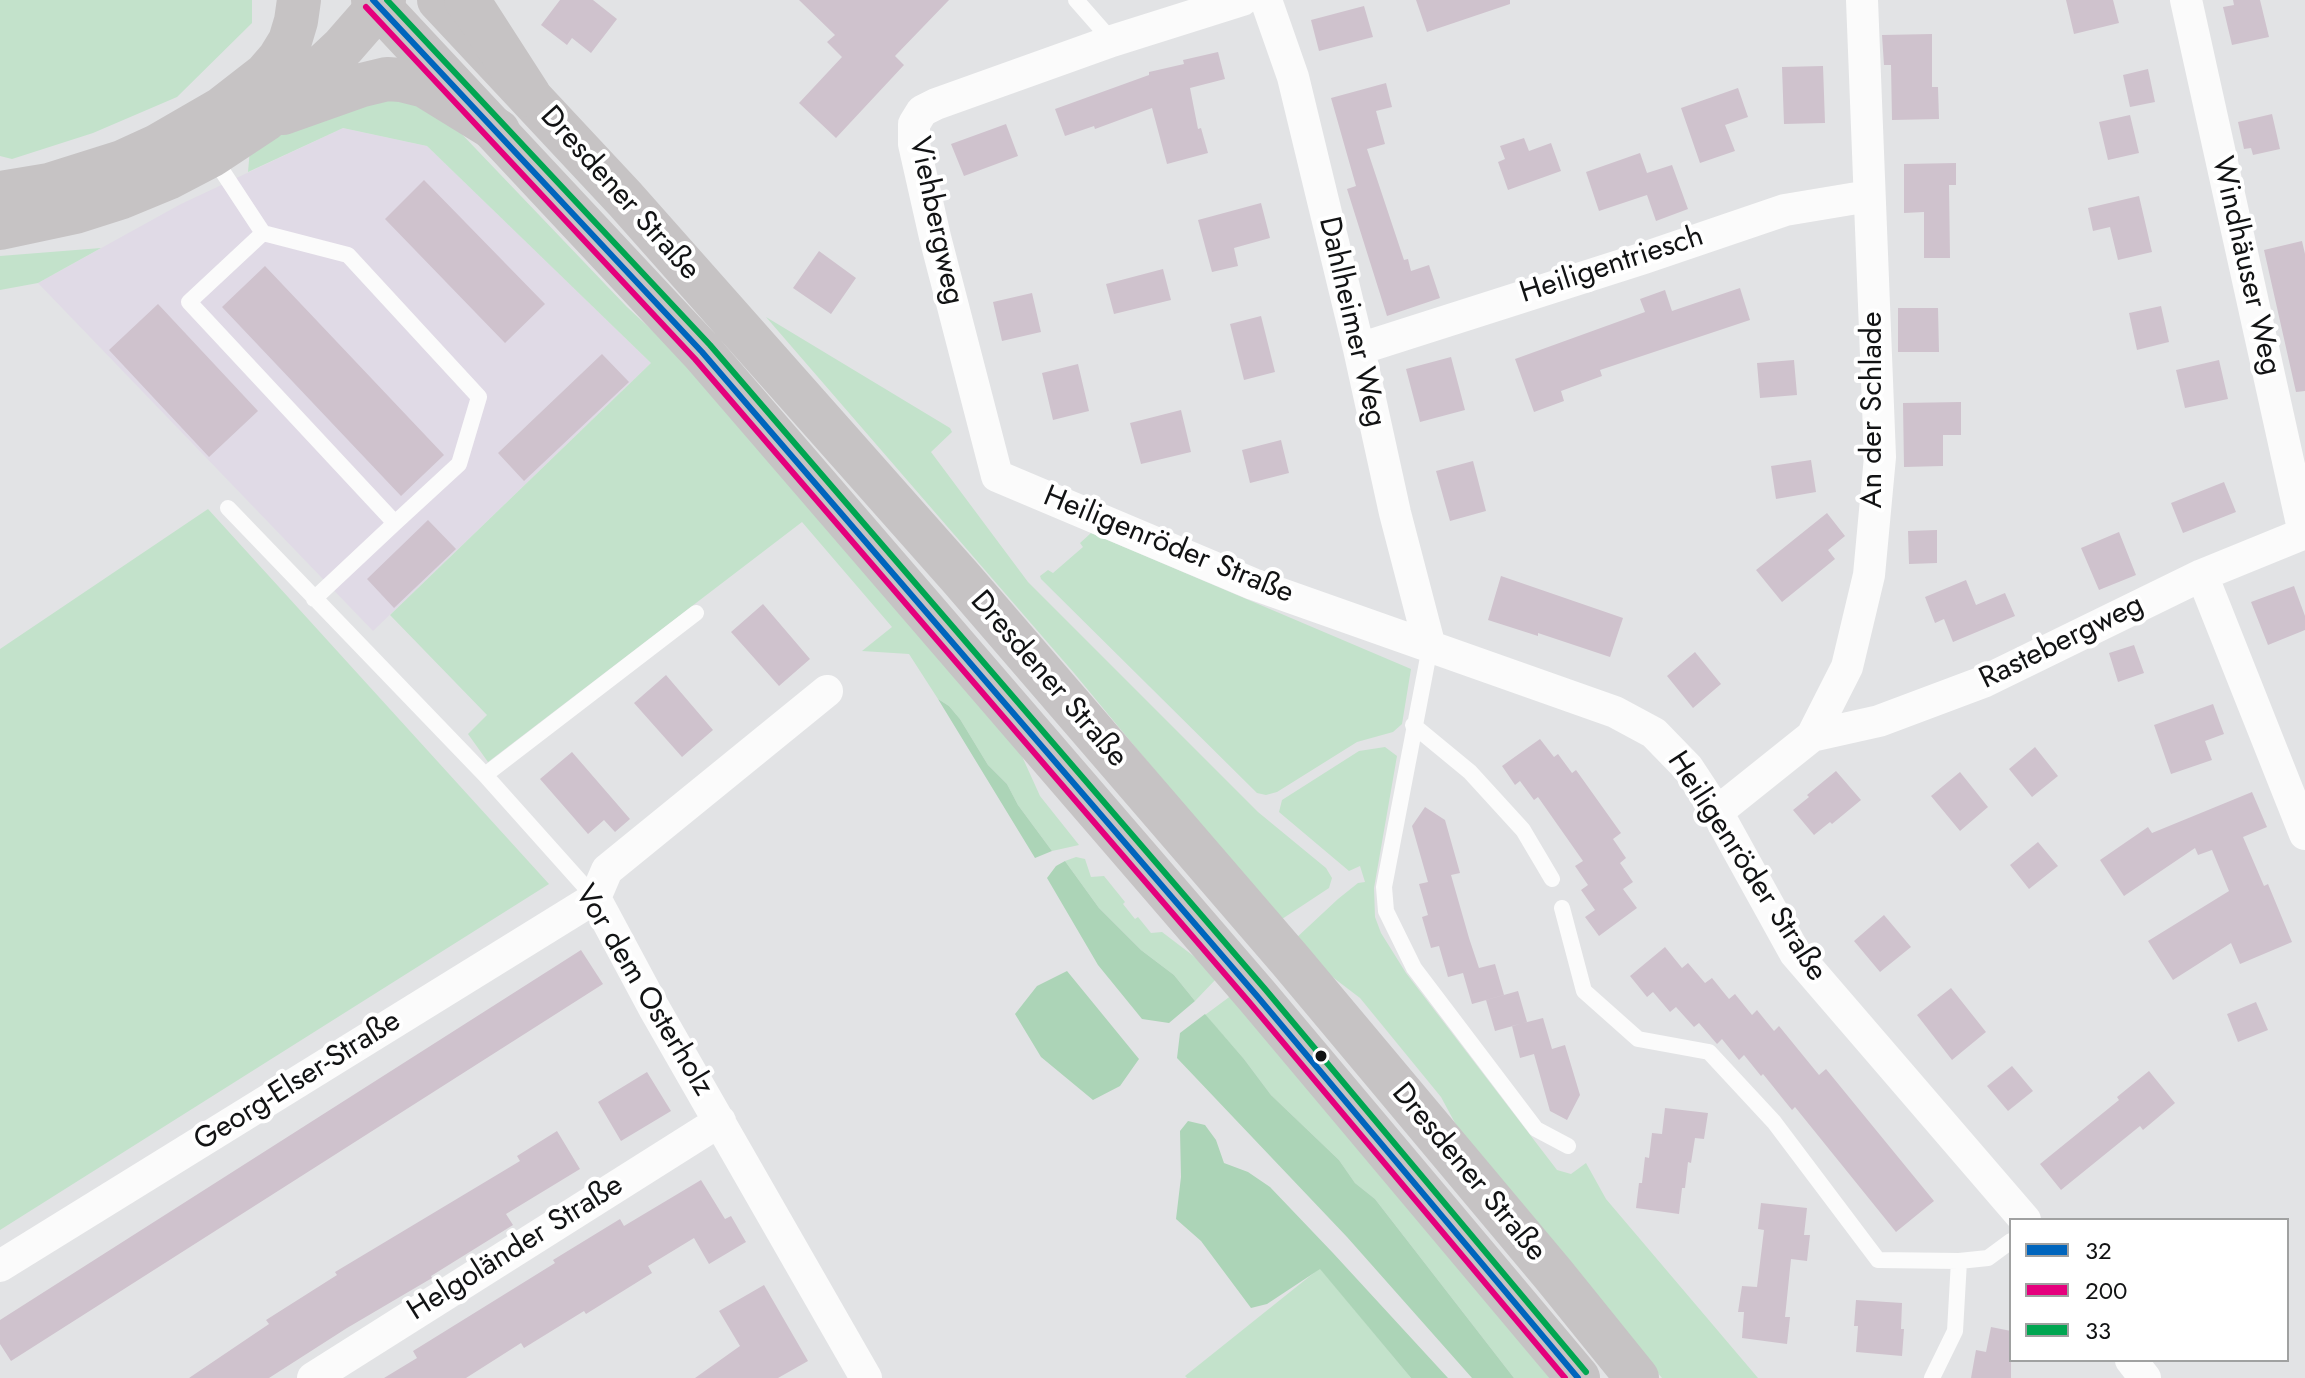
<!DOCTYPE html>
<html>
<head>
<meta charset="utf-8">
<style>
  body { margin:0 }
  #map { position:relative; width:2305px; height:1378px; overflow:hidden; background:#e2e3e5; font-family:Jost,sans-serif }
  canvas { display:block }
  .legend { position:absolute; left:2009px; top:1218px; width:280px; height:144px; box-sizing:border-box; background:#fff; border:2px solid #a0a1a1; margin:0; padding:10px 14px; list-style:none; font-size:24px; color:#121314 }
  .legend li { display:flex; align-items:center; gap:16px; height:40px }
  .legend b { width:40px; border:2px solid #a0a1a1 }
</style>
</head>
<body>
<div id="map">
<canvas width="2305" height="1378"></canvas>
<ul class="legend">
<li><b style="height:10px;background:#0065bd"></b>32</li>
<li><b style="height:10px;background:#e5007d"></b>200</li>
<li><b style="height:10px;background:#00a651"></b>33</li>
</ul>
</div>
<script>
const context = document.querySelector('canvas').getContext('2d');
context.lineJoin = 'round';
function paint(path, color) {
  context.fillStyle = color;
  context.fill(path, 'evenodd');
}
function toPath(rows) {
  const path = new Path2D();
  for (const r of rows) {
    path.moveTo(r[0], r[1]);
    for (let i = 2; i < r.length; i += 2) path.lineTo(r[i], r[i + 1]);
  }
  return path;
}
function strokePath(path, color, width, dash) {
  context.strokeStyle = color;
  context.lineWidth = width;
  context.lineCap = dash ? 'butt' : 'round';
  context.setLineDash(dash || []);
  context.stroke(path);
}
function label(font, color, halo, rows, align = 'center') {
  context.font = font + ' Jost,sans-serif';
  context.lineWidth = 8;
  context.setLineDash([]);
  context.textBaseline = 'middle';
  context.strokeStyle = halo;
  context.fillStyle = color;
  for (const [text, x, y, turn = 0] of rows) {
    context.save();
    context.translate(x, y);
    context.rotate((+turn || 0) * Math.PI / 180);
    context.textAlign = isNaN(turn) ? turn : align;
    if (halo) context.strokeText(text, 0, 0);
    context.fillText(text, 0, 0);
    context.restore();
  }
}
paint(toPath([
  [343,128,427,146,651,363,373,631,38,283,181,204]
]), '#e0dae6');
paint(toPath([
  [0,0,252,0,252,23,177,97,93,133,12,159,0,156],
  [401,89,455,127,627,307,697,372,1016,743,1040,796,1079,845,1052,851,1018,805,1007,784,988,765,960,719,949,706,938,699,909,654,862,651,892,627,802,522,488,762,468,734,487,715,390,615,651,363,427,146,343,128,248,172,250,149,370,93],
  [101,248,38,283,0,290,0,256],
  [766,317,950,428,952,432,931,452,1028,582,1258,812,1326,868,1332,878,1329,888,1279,921,1074,673],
  [208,509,549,884,0,1230,0,649],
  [1091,533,1411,669,1402,724,1393,732,1357,742,1277,792,1266,795,1257,793,1041,579,1040,576,1048,570,1053,573,1083,547,1080,543],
  [1385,747,1397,756,1374,888,1375,917,1381,933,1406,973,1557,1170,1571,1174,1586,1163,1606,1199,1758,1378,1662,1378,1461,1134,1441,1097,1360,998,1318,966,1294,940,1338,899,1358,883,1365,882,1360,866,1349,871,1279,812,1282,800,1359,751],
  [1076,857,1085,859,1091,877,1104,876,1125,902,1123,904,1135,919,1138,917,1151,933,1162,932,1204,964,1217,978,1195,1001,1174,975,1141,950,1099,908,1065,861],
  [1232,995,1553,1378,1514,1378,1375,1199,1355,1183,1339,1160,1271,1095,1244,1059,1205,1015],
  [1320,1268,1411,1378,1187,1378,1185,1376]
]), '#c3e2cb');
paint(toPath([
  [938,699,949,706,960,719,988,765,1007,784,1018,805,1052,851,1035,858],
  [1065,861,1099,908,1141,950,1174,975,1195,1001,1169,1023,1142,1019,1098,965,1047,878,1056,866],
  [1067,971,1139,1059,1120,1086,1093,1100,1041,1057,1015,1014,1037,986],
  [1205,1014,1244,1059,1271,1095,1339,1160,1355,1183,1375,1199,1514,1378,1472,1378,1347,1237,1177,1058,1180,1033],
  [1188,1121,1205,1125,1216,1140,1224,1163,1248,1172,1270,1187,1333,1253,1448,1378,1411,1378,1320,1269,1267,1304,1251,1308,1201,1241,1176,1219,1181,1177,1180,1131]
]), '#acd4b7');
paint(toPath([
  [560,0,593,0,617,19,591,53,572,38,567,45,541,25],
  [799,0,949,0,895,56,904,65,836,138,799,103,842,57,827,42,835,35],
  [1416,0,1510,0,1510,4,1427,32],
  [2066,0,2113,0,2119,23,2074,34],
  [2233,0,2260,0,2269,37,2232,45,2223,7,2234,5],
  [1364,6,1373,37,1319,51,1311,20],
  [1932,34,1932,87,1938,87,1939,119,1892,120,1891,65,1884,65,1882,35],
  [1218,52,1225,79,1190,88,1198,129,1201,128,1208,153,1167,164,1152,108,1095,129,1094,126,1065,136,1055,109,1149,75,1149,72,1184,64,1183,60],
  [1823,66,1825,123,1784,124,1782,67],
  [2148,69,2155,102,2130,107,2123,75],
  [1386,83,1392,107,1376,111,1385,144,1367,149,1404,260,1408,259,1411,271,1429,265,1440,298,1387,316,1347,189,1356,186,1331,98],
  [1738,88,1748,117,1725,125,1735,151,1700,163,1681,108],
  [2272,114,2280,149,2253,155,2251,148,2244,149,2238,122],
  [2130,115,2139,153,2108,160,2099,122],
  [1006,124,1018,156,964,176,951,144],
  [1524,138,1529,151,1551,143,1561,171,1508,190,1498,162,1505,159,1500,146],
  [1640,153,1647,173,1672,165,1688,209,1656,221,1647,195,1599,211,1586,172],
  [1956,163,1956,185,1949,185,1950,258,1924,258,1924,212,1904,213,1904,164],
  [424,180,545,304,505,343,385,219],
  [2139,196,2152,252,2118,260,2110,227,2093,231,2088,208],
  [1261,203,1270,238,1234,248,1238,266,1212,272,1198,220],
  [2302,241,2305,254,2305,391,2296,392,2264,250],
  [819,251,856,278,831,314,793,288],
  [265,266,444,455,401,496,222,307],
  [1163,269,1171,300,1114,314,1106,284],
  [1740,288,1750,320,1600,370,1602,376,1561,391,1564,401,1534,412,1515,359,1645,312,1640,299,1665,290,1672,311],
  [1032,293,1041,332,1002,341,993,302],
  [158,304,258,411,209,457,109,350],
  [2161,306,2169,342,2137,350,2129,313],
  [1898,308,1938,308,1939,352,1898,352],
  [1261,316,1275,372,1244,380,1230,324],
  [602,354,629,382,524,481,498,453],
  [1451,357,1465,410,1420,422,1406,369],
  [1794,360,1797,395,1760,398,1757,363],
  [2219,360,2228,399,2185,408,2176,370],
  [1078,364,1089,411,1053,420,1042,373],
  [1961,402,1961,435,1943,435,1943,466,1904,467,1903,403],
  [1181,410,1191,452,1141,464,1130,423],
  [1281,440,1289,473,1250,483,1242,450],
  [1811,460,1816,492,1776,499,1771,466],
  [1473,461,1486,511,1450,521,1436,471],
  [2224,482,2236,512,2183,533,2171,503],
  [1827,513,1845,536,1828,550,1835,559,1782,602,1756,570],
  [428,520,456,549,394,608,367,579],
  [1937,530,1937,563,1909,564,1908,531],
  [2119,532,2136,575,2099,590,2081,548],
  [1501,576,1623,618,1610,657,1538,633,1538,636,1488,620],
  [1966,580,1976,605,2005,593,2015,616,1953,642,1944,619,1935,623,1925,597],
  [2294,586,2305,616,2305,630,2268,645,2251,602],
  [763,604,810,659,779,686,731,632],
  [2134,645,2144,673,2118,682,2109,653],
  [1695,652,1721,684,1693,708,1667,676],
  [666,675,713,730,682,757,634,703],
  [2213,704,2224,734,2205,741,2212,760,2171,774,2154,725],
  [1540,739,1554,757,1558,754,1572,773,1576,770,1621,833,1613,839,1626,858,1620,863,1633,882,1623,889,1637,908,1599,936,1585,917,1595,910,1581,890,1588,885,1575,866,1583,861,1538,797,1534,800,1520,781,1515,785,1502,766],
  [2035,747,2058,776,2032,797,2009,769],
  [572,752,630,819,615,832,604,820,588,834,540,779],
  [1836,771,1861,800,1832,824,1830,822,1814,835,1793,810,1809,797,1807,795],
  [1960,772,1988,807,1960,831,1931,796],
  [2252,792,2267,827,2243,837,2264,886,2268,884,2292,942,2240,964,2231,943,2173,980,2148,941,2229,891,2212,850,2198,855,2195,848,2124,896,2100,860,2148,827,2152,833],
  [1425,807,1445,820,1460,873,1451,875,1469,938,1479,968,1495,964,1504,995,1472,1004,1463,973,1448,977,1439,946,1431,948,1422,917,1428,915,1419,884,1428,882,1412,826],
  [2038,842,2058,866,2029,889,2010,865],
  [1884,915,1911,947,1880,972,1854,941],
  [1665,947,1682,968,1688,963,1705,983,1712,978,1729,999,1735,994,1752,1015,1757,1010,1774,1031,1779,1026,1819,1075,1826,1069,1934,1201,1896,1232,1795,1107,1792,1110,1763,1074,1761,1076,1744,1055,1739,1060,1722,1039,1717,1044,1699,1023,1694,1027,1676,1007,1670,1012,1653,992,1647,997,1630,976],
  [581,950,603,984,11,1361,0,1344,0,1320],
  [1951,988,1986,1032,1952,1060,1917,1015],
  [1518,991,1527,1022,1495,1031,1486,1000],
  [2256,1002,2268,1030,2238,1042,2227,1014],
  [1543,1018,1552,1049,1565,1045,1580,1095,1567,1120,1550,1111,1534,1054,1520,1058,1512,1026],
  [2012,1066,2033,1091,2008,1111,1987,1086],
  [2149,1071,2175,1103,2143,1130,2140,1126,2061,1190,2040,1164,2119,1100,2117,1097],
  [647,1072,671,1111,621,1141,598,1102],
  [1665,1108,1708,1113,1704,1139,1695,1138,1691,1163,1688,1162,1685,1188,1682,1188,1679,1214,1636,1208,1639,1183,1642,1183,1645,1157,1649,1158,1652,1133,1662,1134],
  [557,1131,580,1169,506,1214,513,1225,431,1276,432,1278,347,1328,269,1378,189,1378,269,1324,266,1320,337,1275,335,1272,520,1161,517,1156],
  [701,1180,725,1219,731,1216,746,1242,709,1264,694,1238,648,1266,652,1273,586,1314,584,1311,524,1348,521,1343,466,1378,384,1378,417,1358,413,1351,555,1263,553,1260,620,1219,624,1226],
  [1761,1203,1807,1208,1804,1235,1810,1235,1807,1261,1791,1259,1785,1317,1790,1317,1787,1344,1742,1338,1744,1312,1738,1312,1742,1286,1757,1287,1764,1230,1758,1229],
  [764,1285,808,1361,778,1378,695,1378,740,1346,719,1311],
  [1856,1300,1902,1303,1901,1329,1904,1329,1902,1356,1856,1352,1858,1326,1854,1326],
  [1991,1327,2011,1331,2011,1378,1971,1378,1976,1350,1986,1352]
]), '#cfc2cd');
strokePath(toPath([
  [1076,0,1112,41],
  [213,157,263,233],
  [228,508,485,775,595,898],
  [314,599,395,523,459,464,479,397,348,255,263,233,189,302,395,523],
  [1430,647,1384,887,1386,911,1414,968,1536,1129,1568,1146],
  [1413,725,1470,772,1523,830,1552,879],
  [485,775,696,613],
  [1562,908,1584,991,1638,1039,1709,1052,1774,1122,1878,1260,1959,1261,1988,1258,2011,1241],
  [1932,1378,1955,1331,1959,1261]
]), '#fbfbfb', 16);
strokePath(toPath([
  [1242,0,1112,41,936,104,922,111,914,124,914,144,935,237,997,476,1253,584,1615,712,1654,733,1688,768,1717,812,1795,953,2025,1220],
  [1266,0,1293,77,1359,349,1395,513,1430,647],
  [2186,0,2304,533],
  [1359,349,1644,258,1785,210,1869,196],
  [2202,575,2305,834],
  [1812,736,1879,721,1983,682,2202,575,2305,533],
  [1717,812,1812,736,1847,667,1869,575,1880,457,1862,0],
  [595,898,654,1008,866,1378],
  [595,898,607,870,827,691],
  [0,1266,595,898],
  [2131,1360,2145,1378],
  [313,1378,720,1121]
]), '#fbfbfb', 32);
strokePath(toPath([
  [373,0,702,352,1257,996,1578,1378],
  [439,0,625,199,960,577,1290,960,1553,1274,1637,1378]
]), '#c6c3c4', 44);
strokePath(toPath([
  [466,0,475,11,529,95],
  [283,113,362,85,387,79,401,80,425,86,498,131],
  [0,193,49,185,122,162,157,146,221,109,266,74,279,59,290,41,296,21,299,0],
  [0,228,75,212,122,197,168,178,212,155,265,120,343,47,384,0]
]), '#c6c3c4', 44);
strokePath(toPath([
  [373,0,702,352,1257,996,1578,1378]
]), '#0065bd', 6);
strokePath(toPath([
  [366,7,695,359,1249,1002,1565,1378]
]), '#e5007d', 6);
strokePath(toPath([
  [387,0,710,345,1265,989,1586,1372]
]), '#00a651', 6);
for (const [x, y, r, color] of [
  [1321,1056,7,"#121314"]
]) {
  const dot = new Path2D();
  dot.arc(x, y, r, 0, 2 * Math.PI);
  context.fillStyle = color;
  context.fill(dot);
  strokePath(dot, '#fff', 3);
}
label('30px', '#121314', '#fff', [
  ["Dresdener Straße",619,194,48],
  ["Viehbergweg",935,221,78],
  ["Heiligentriesch",1612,266,-18],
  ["Windhäuser Weg",2245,266,77],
  ["Dahlheimer Weg",1351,322,77],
  ["An der Schlade",1874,410,-90],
  ["Heiligenröder Straße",1168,546,22],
  ["Rastebergweg",2062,643,-26],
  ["Dresdener Straße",1048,680,49],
  ["Heiligenröder Straße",1746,867,57],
  ["Vor dem Osterholz",643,991,59],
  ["Georg-Elser-Straße",298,1082,-32],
  ["Dresdener Straße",1468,1173,50],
  ["Helgoländer Straße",516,1249,-32]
]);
</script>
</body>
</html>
